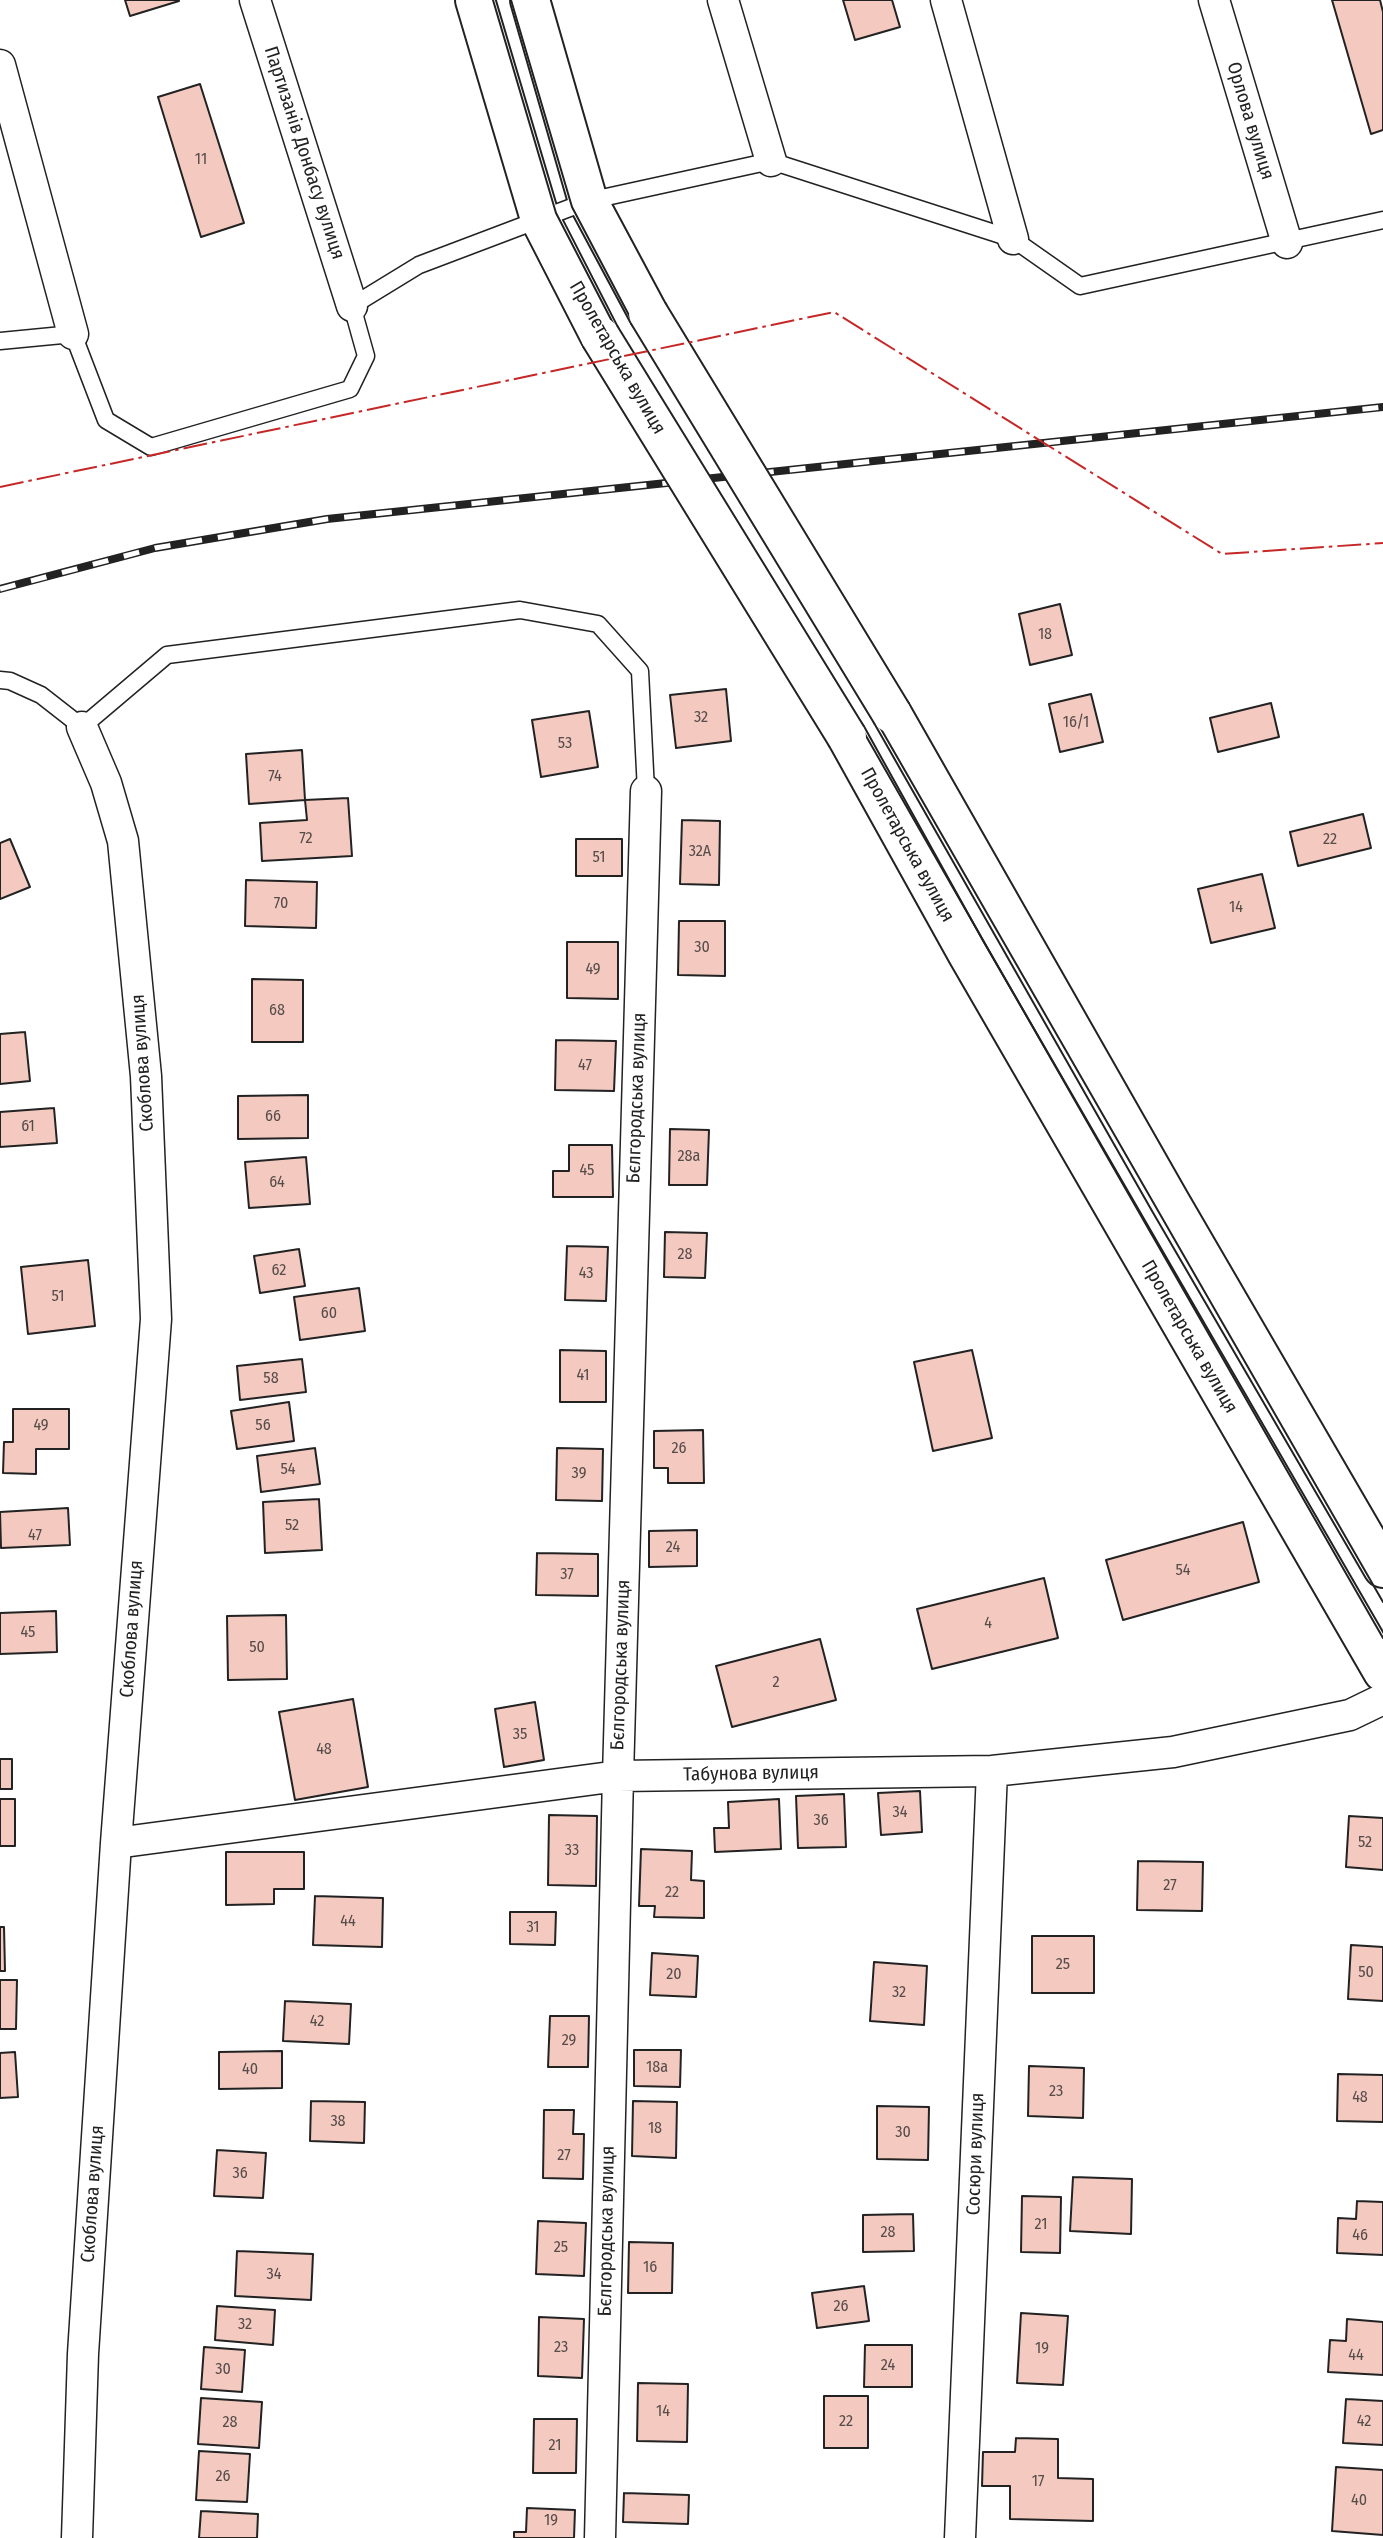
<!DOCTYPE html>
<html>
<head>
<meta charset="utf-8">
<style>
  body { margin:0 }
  canvas { display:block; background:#fff }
</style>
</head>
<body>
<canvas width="1383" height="2538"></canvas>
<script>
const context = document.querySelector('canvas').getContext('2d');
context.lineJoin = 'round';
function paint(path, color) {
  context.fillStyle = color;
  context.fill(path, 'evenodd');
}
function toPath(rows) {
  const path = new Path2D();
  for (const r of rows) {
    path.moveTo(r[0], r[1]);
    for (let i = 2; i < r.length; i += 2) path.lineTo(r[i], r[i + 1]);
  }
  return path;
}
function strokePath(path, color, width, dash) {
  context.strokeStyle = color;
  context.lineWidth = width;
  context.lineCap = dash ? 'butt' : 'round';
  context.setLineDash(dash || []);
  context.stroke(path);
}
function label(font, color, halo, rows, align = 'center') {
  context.font = font + ' "Fira Sans Condensed",sans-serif';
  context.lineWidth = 5;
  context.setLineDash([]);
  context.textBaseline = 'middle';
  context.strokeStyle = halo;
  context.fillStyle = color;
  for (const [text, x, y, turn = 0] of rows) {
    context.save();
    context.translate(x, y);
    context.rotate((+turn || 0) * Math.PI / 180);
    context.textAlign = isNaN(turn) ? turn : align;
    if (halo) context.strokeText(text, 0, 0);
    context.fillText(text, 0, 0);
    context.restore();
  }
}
const building = toPath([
  [125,0,178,0,179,1,130,16,125,0],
  [843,0,892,0,900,27,855,40,843,0],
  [1332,0,1380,0,1383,12,1383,130,1371,134,1332,0],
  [200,84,244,223,201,237,158,97,200,84],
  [1060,604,1072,655,1030,665,1019,614,1060,604],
  [726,689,731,741,676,748,670,695,726,689],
  [1091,694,1103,742,1060,752,1049,704,1091,694],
  [1271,703,1279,737,1218,752,1210,718,1271,703],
  [589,711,598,767,541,777,532,720,589,711],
  [302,750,305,800,249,804,246,754,302,750],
  [348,798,352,856,262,861,260,823,307,820,305,800,348,798],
  [1363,814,1371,848,1298,866,1290,832,1363,814],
  [682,820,720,821,719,885,680,884,682,820],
  [10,839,30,887,0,899,0,843,10,839],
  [576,839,622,839,622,876,576,876,576,839],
  [1262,874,1275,928,1211,943,1198,889,1262,874],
  [246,880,317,882,316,928,245,926,246,880],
  [679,921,725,921,725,976,678,975,679,921],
  [567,942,618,942,618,999,567,998,567,942],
  [252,979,303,980,303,1042,252,1042,252,979],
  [25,1032,30,1081,0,1084,0,1034,25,1032],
  [556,1040,616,1041,614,1091,555,1090,556,1040],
  [308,1095,308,1138,238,1139,238,1096,308,1095],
  [54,1108,57,1143,0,1147,0,1112,54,1108],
  [670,1129,709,1130,707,1185,669,1185,670,1129],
  [569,1145,612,1145,613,1197,553,1197,553,1171,569,1171,569,1145],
  [306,1157,310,1204,249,1208,245,1162,306,1157],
  [665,1232,707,1233,705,1278,664,1277,665,1232],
  [567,1246,608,1247,606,1301,565,1300,567,1246],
  [299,1249,305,1286,260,1293,254,1256,299,1249],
  [88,1260,95,1326,28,1334,21,1267,88,1260],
  [359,1288,365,1331,300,1340,294,1297,359,1288],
  [560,1350,606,1351,606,1402,560,1402,560,1350],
  [972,1350,992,1438,933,1451,914,1362,972,1350],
  [302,1359,306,1392,240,1400,237,1366,302,1359],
  [289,1402,294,1441,237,1449,231,1411,289,1402],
  [13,1409,69,1409,69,1449,36,1449,36,1474,3,1473,4,1442,13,1442,13,1409],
  [703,1430,704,1483,668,1483,668,1468,654,1468,654,1431,703,1430],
  [315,1448,320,1484,261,1492,257,1456,315,1448],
  [557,1448,603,1449,602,1501,556,1500,557,1448],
  [319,1499,322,1550,265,1553,263,1502,319,1499],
  [68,1508,70,1545,1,1548,0,1512,68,1508],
  [1243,1522,1259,1582,1123,1620,1106,1560,1243,1522],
  [697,1530,697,1566,649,1567,649,1531,697,1530],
  [537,1553,598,1554,598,1596,536,1595,537,1553],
  [1044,1578,1058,1638,932,1669,917,1609,1044,1578],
  [56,1611,57,1652,0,1654,0,1613,56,1611],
  [286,1615,287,1679,228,1680,227,1616,286,1615],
  [820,1639,836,1700,732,1727,716,1666,820,1639],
  [353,1699,368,1787,295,1800,279,1712,353,1699],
  [535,1702,544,1760,504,1767,495,1709,535,1702],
  [0,1759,12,1759,12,1789,0,1789,0,1759],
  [920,1791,922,1832,881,1835,878,1793,920,1791],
  [844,1794,846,1847,798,1848,796,1796,844,1794],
  [0,1799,15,1799,15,1846,0,1846,0,1799],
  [779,1799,781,1849,715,1852,714,1828,729,1828,728,1802,779,1799],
  [549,1815,597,1816,596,1886,548,1885,549,1815],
  [1349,1816,1383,1818,1383,1870,1346,1867,1349,1816],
  [641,1849,692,1851,691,1880,704,1881,704,1918,654,1917,655,1906,639,1906,641,1849],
  [226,1852,304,1852,304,1889,274,1889,274,1904,226,1905,226,1852],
  [1138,1861,1203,1862,1202,1911,1137,1910,1138,1861],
  [315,1896,383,1898,382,1947,313,1945,315,1896],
  [510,1912,556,1912,555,1945,510,1944,510,1912],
  [0,1927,4,1927,5,1971,0,1971,0,1927],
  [1032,1936,1094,1936,1094,1993,1032,1993,1032,1936],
  [1351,1945,1383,1947,1383,2001,1348,1999,1351,1945],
  [652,1953,698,1956,696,1997,650,1995,652,1953],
  [874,1962,927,1966,924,2025,870,2021,874,1962],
  [0,1980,17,1980,16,2029,0,2029,0,1980],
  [285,2001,351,2004,349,2044,283,2041,285,2001],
  [550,2016,589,2016,588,2067,548,2067,550,2016],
  [634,2050,681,2050,680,2087,634,2086,634,2050],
  [282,2051,282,2088,219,2089,219,2052,282,2051],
  [15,2052,18,2097,0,2098,0,2053,15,2052],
  [1029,2066,1084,2068,1083,2118,1028,2116,1029,2066],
  [1338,2074,1383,2075,1383,2122,1337,2121,1338,2074],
  [311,2101,365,2102,364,2143,310,2141,311,2101],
  [633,2101,677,2102,676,2158,632,2156,633,2101],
  [877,2106,929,2107,928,2160,877,2159,877,2106],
  [544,2110,574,2110,573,2134,584,2134,583,2179,543,2178,544,2110],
  [217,2150,266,2153,263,2198,214,2196,217,2150],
  [1073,2177,1132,2179,1131,2234,1070,2231,1073,2177],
  [1022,2196,1061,2197,1060,2253,1021,2252,1022,2196],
  [1357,2201,1383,2202,1383,2255,1337,2253,1338,2218,1356,2219,1357,2201],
  [913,2214,914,2251,863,2252,863,2215,913,2214],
  [538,2221,586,2223,584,2276,536,2274,538,2221],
  [629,2242,673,2243,672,2293,628,2293,629,2242],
  [237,2251,313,2254,311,2300,235,2296,237,2251],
  [864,2286,869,2321,817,2328,812,2293,864,2286],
  [217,2306,275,2310,273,2345,215,2340,217,2306],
  [1021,2313,1068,2316,1063,2385,1017,2383,1021,2313],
  [539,2317,584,2319,582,2378,538,2376,539,2317],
  [1347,2319,1383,2322,1383,2375,1328,2372,1330,2340,1346,2341,1347,2319],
  [865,2345,912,2345,912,2387,864,2387,865,2345],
  [204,2347,245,2350,242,2392,201,2389,204,2347],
  [638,2383,688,2384,687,2442,637,2441,638,2383],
  [824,2396,868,2396,868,2448,824,2448,824,2396],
  [201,2398,262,2402,259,2448,198,2444,201,2398],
  [1346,2399,1383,2401,1383,2445,1343,2443,1346,2399],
  [534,2419,577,2419,576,2473,533,2473,534,2419],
  [1016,2438,1058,2439,1058,2478,1093,2479,1093,2521,1010,2519,1010,2486,982,2486,983,2452,1015,2452,1016,2438],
  [199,2451,250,2454,247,2502,196,2500,199,2451],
  [1336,2467,1383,2470,1383,2535,1332,2531,1336,2467],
  [624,2493,689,2495,688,2524,623,2522,624,2493],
  [527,2508,575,2510,574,2538,514,2538,514,2532,526,2532,527,2508],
  [201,2511,258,2514,257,2538,199,2538,201,2511]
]);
paint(building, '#f3c9c0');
strokePath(building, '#222', 2);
const service = toPath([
  [0,341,73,334,106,420,151,447,350,389,366,356,352,306,419,265,588,201,771,161,1013,239,1080,286,1383,220],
  [0,680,10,681,41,695,82,727,167,655,520,610,598,624,640,671,646,791]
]);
const minor = toPath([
  [255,0,352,306],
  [723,0,771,161],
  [946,0,1013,239],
  [1214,0,1287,243],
  [0,65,73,334],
  [116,1843,618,1776,992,1771,1173,1752,1350,1715,1383,1699],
  [77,2538,83,2354,116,1843,156,1319,146,1076,123,841,106,783,82,727],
  [600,2538,618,1776,646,791],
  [960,2538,992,1771]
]);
const secondary = toPath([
  [475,0,540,219,600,336],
  [530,0,588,201,648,313],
  [892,714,1170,1202,1383,1568],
  [847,737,967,953,1383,1672]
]);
strokePath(service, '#222', 19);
strokePath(minor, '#222', 33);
strokePath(secondary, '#222', 42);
strokePath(service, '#fff', 16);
strokePath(minor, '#fff', 30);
strokePath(secondary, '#fff', 38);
strokePath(toPath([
  [493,0,556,213,616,329,862,729,1383,1638],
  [511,0,572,207,632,321,877,722,1383,1602]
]), '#222', 2);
const rail = toPath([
  [0,589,155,548,327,519,1383,407]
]);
strokePath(rail, '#222', 8);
strokePath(rail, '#fff', 5, [16]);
const secondaryBridge = toPath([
  [648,313,892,714],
  [600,336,847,737]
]);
strokePath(secondaryBridge, '#222', 42, []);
strokePath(secondaryBridge, '#fff', 38);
strokePath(toPath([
  [0,487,834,312,1222,554,1383,543]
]), '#c62828', 2, [24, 5, 3.5, 5]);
label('16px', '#564c4a', null, [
  ["11",201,160],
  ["18",1045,635],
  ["32",701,718],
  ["16/1",1076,723],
  ["53",565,744],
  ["74",275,777],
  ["72",306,839],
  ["22",1330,840],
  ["32А",700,852],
  ["51",599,858],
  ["70",281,904],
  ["14",1236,908],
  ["30",702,948],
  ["49",593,970],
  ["68",277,1011],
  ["47",585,1066],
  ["66",273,1117],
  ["61",28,1127],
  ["28а",689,1157],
  ["45",587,1171],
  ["64",277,1183],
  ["28",685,1255],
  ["62",279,1271],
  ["43",586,1274],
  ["51",58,1297],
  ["60",329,1314],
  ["41",583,1376],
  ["58",271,1379],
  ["49",41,1426],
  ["56",263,1426],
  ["26",679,1449],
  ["54",288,1470],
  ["39",579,1474],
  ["52",292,1526],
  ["47",35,1536],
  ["24",673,1548],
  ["54",1183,1571],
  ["37",567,1575],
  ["4",988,1624],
  ["45",28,1633],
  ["50",257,1648],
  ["2",776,1683],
  ["35",520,1735],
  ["48",324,1750],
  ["34",900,1813],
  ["36",821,1821],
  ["52",1365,1843],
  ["33",572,1851],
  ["27",1170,1886],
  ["22",672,1893],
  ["44",348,1922],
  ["31",533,1928],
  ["25",1063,1965],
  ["50",1366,1973],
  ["20",674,1975],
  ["32",899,1993],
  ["42",317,2022],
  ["29",569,2041],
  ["18а",657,2068],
  ["40",250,2070],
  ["23",1056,2092],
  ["48",1360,2098],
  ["38",338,2122],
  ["18",655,2129],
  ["30",903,2133],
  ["27",564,2156],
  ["36",240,2174],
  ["21",1041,2225],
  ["28",888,2233],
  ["46",1360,2236],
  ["25",561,2248],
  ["16",650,2268],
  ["34",274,2275],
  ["26",841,2307],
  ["32",245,2325],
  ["23",561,2348],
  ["19",1042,2349],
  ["44",1356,2356],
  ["24",888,2366],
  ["30",223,2370],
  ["14",663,2412],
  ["22",846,2422],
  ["42",1364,2422],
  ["28",230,2423],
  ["21",555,2446],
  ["26",223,2477],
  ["17",1038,2482],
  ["40",1359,2501],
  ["19",551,2521]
]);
label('19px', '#222', '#fff', [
  ["Орлова вулиця",1250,121,73],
  ["Партизанів Донбасу вулиця",304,153,72],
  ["Пролетарська вулиця",617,358,60],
  ["Пролетарська вулиця",907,845,61],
  ["Скоблова вулиця",143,1063,-94],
  ["Бєлгородська вулиця",637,1098,-88],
  ["Пролетарська вулиця",1189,1337,60],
  ["Скоблова вулиця",132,1629,-86],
  ["Бєлгородська вулиця",621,1665,-88],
  ["Табунова вулиця",751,1774,-1],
  ["Сосюри вулиця",976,2154,-88],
  ["Скоблова вулиця",93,2194,-86],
  ["Бєлгородська вулиця",607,2231,-89]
]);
</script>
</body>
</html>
